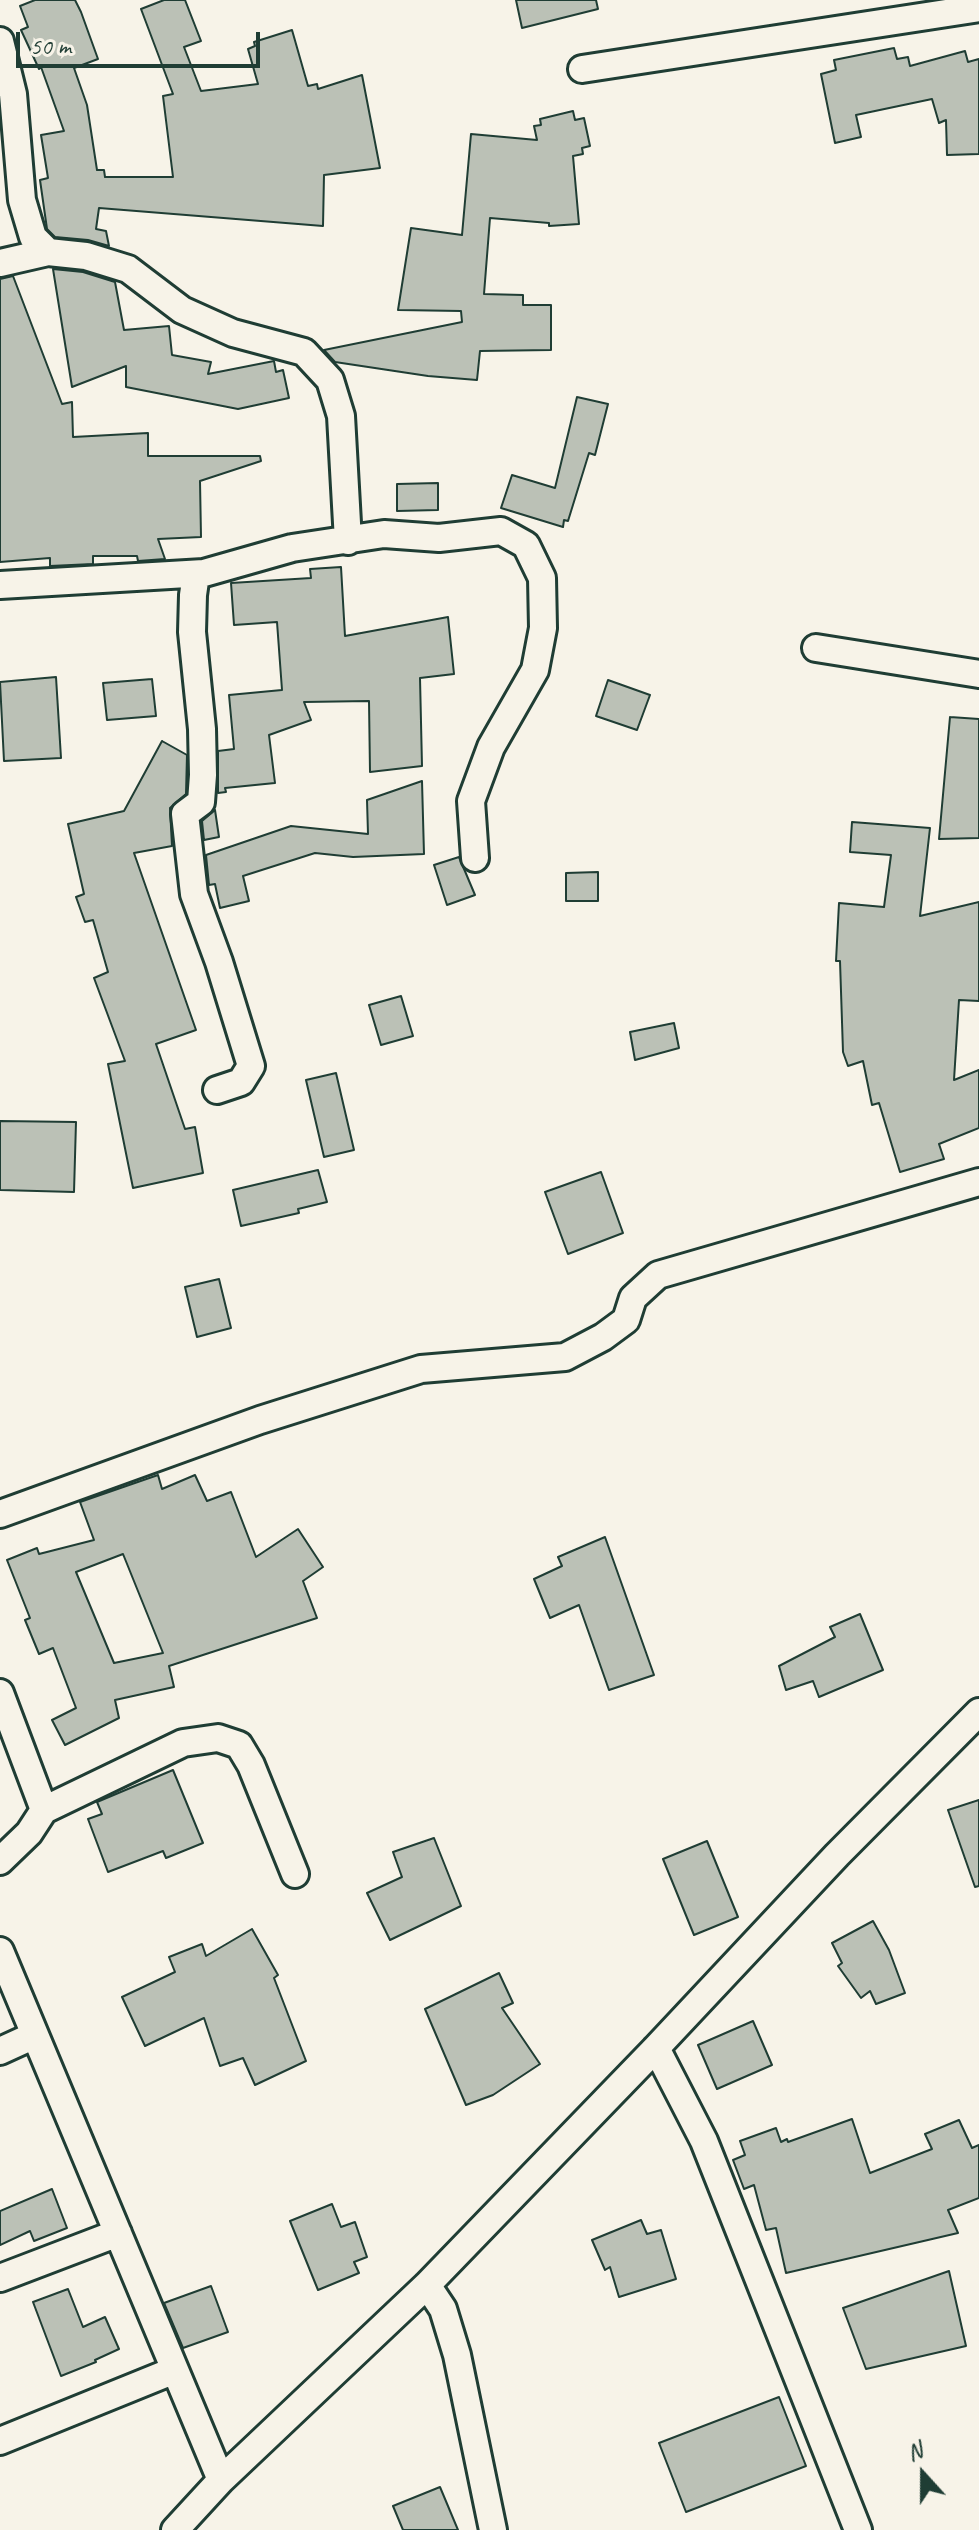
<!DOCTYPE html>
<html>
<head>
<meta charset="utf-8">
<style>
  body { margin:0 }
  #map { position:relative; width:979px; height:2530px; overflow:hidden; background:#f7f3e8; font-family:Caveat,sans-serif }
  canvas { display:block }
  .north { position:absolute; left:883px; top:2434px; width:80px; height:80px; -webkit-text-stroke:6px #f7f3e8; paint-order:stroke; rotate:339deg; font-size:22px; font-weight:700; line-height:32px; text-align:center; color:#1f3d34 }
  .north::after { content:''; display:block; margin:auto; width:28px; height:36px; background:#1f3d34; clip-path:polygon(50% 0,100% 100%,50% 72%,0 100%) }
  .scale { position:absolute; left:16px; top:32px; width:244px; height:36px; box-sizing:border-box; border:4px solid #1f3d34; border-top:0; padding-left:10px; font-size:24px; line-height:28px; white-space:nowrap; color:#1f3d34; -webkit-text-stroke:6px #f7f3e8; paint-order:stroke }
</style>
</head>
<body>
<div id="map">
<canvas width="979" height="2530"></canvas>
<div class="north">N</div>
<div class="scale">50 m</div>
</div>
<script>
const context = document.querySelector('canvas').getContext('2d');
context.lineJoin = 'round';
function paint(path, color) {
  context.fillStyle = color;
  context.fill(path, 'evenodd');
}
function toPath(rows) {
  const path = new Path2D();
  for (const r of rows) {
    path.moveTo(r[0], r[1]);
    for (let i = 2; i < r.length; i += 2) path.lineTo(r[i], r[i + 1]);
  }
  return path;
}
function strokePath(path, color, width, dash) {
  context.strokeStyle = color;
  context.lineWidth = width;
  context.lineCap = dash ? 'butt' : 'round';
  context.setLineDash(dash || []);
  context.stroke(path);
}
const building = toPath([
  [35,0,75,0,81,12,98,59,74,68,87,105,97,170,104,170,105,177,173,177,163,96,173,94,141,9,164,0,185,0,201,41,184,47,201,91,258,84,248,49,255,46,254,42,292,30,308,86,317,84,318,89,362,75,380,168,324,175,323,226,99,208,96,229,106,231,109,246,88,240,55,237,47,229,40,180,48,178,41,135,64,131,41,67,39,69,21,30,28,27,20,6,35,0],
  [516,0,596,0,598,9,522,28,516,0],
  [894,48,897,59,908,57,910,66,965,51,968,62,979,59,979,154,947,155,946,120,939,123,932,99,856,115,861,137,835,143,821,74,836,70,834,60,894,48],
  [573,111,575,120,584,118,590,146,582,148,583,154,573,156,579,224,549,226,549,223,490,218,484,294,523,295,523,305,551,305,551,350,480,351,477,380,428,376,335,362,324,350,462,322,461,311,398,310,411,228,462,235,471,134,537,140,534,126,541,125,540,119,573,111],
  [53,269,83,272,115,282,124,330,169,326,172,355,211,362,208,374,274,361,276,372,283,370,289,398,238,409,126,387,126,366,72,387,53,269],
  [13,276,62,404,72,402,73,437,148,433,148,456,260,456,261,461,200,481,201,537,158,539,165,559,138,561,137,556,93,556,93,564,50,566,50,558,0,562,0,279,13,276],
  [577,397,608,404,595,455,589,453,568,521,564,520,563,527,501,508,512,475,555,488,577,397],
  [438,483,438,510,397,511,397,484,438,483],
  [341,567,345,636,448,617,454,674,420,678,422,766,370,772,369,701,304,702,311,720,269,735,275,783,225,788,226,792,218,793,218,751,234,749,229,695,282,690,277,622,234,625,231,583,311,578,310,569,341,567],
  [56,677,61,758,4,761,0,682,56,677],
  [152,679,156,716,107,720,103,683,152,679],
  [608,680,650,695,637,730,596,716,608,680],
  [950,717,979,719,979,838,939,839,950,717],
  [162,741,187,755,186,794,170,808,172,846,134,853,196,1030,156,1044,185,1129,195,1127,203,1173,133,1188,108,1064,125,1061,94,978,108,972,93,920,85,922,76,897,84,894,68,824,124,811,162,741],
  [422,781,424,854,353,857,315,853,243,876,249,901,220,908,215,884,209,885,206,855,291,826,368,834,367,800,422,781],
  [215,810,219,837,204,840,202,821,215,810],
  [852,822,930,828,920,916,979,902,979,1001,959,1000,954,1080,979,1070,979,1128,939,1144,944,1159,900,1172,879,1103,872,1105,863,1061,848,1066,843,1052,840,961,836,961,839,903,884,907,891,855,850,852,852,822],
  [459,857,475,895,447,905,434,865,459,857],
  [598,872,598,901,566,901,566,873,598,872],
  [401,996,413,1036,381,1045,369,1005,401,996],
  [674,1023,679,1048,635,1060,630,1032,674,1023],
  [336,1073,354,1150,324,1157,306,1080,336,1073],
  [0,1121,76,1122,74,1192,0,1190,0,1121],
  [318,1170,327,1202,298,1209,299,1213,241,1226,233,1190,318,1170],
  [601,1172,623,1233,568,1254,545,1192,601,1172],
  [219,1279,231,1328,197,1337,185,1287,219,1279],
  [158,1475,162,1489,195,1475,207,1501,231,1492,256,1557,298,1529,323,1567,303,1581,317,1618,169,1666,174,1687,115,1700,119,1718,65,1745,52,1720,76,1708,53,1648,39,1654,25,1620,30,1618,7,1560,37,1548,39,1554,94,1540,80,1502,158,1475],
  [123,1554,163,1653,114,1663,76,1572,123,1554],
  [605,1537,654,1675,609,1690,579,1605,550,1618,534,1579,562,1566,558,1557,605,1537],
  [860,1614,883,1670,819,1697,813,1681,786,1690,779,1666,835,1637,830,1627,860,1614],
  [173,1770,203,1843,166,1858,163,1851,108,1872,88,1819,102,1814,97,1802,173,1770],
  [979,1800,979,1886,975,1887,948,1810,979,1800],
  [434,1838,461,1906,390,1940,367,1893,402,1877,393,1852,434,1838],
  [707,1841,738,1917,694,1935,663,1859,707,1841],
  [873,1921,889,1950,905,1993,876,2004,870,1991,861,1998,838,1966,842,1963,832,1943,873,1921],
  [252,1929,278,1975,274,1978,306,2061,255,2085,243,2058,220,2066,204,2018,145,2046,122,1997,175,1972,169,1957,202,1944,206,1956,252,1929],
  [499,1973,513,2003,502,2008,540,2064,493,2095,466,2105,425,2009,499,1973],
  [753,2021,772,2065,717,2089,698,2045,753,2021],
  [852,2119,870,2173,932,2149,925,2134,959,2120,972,2148,979,2145,979,2198,948,2210,958,2233,786,2273,776,2228,766,2230,754,2185,744,2189,733,2160,745,2155,740,2141,776,2128,781,2142,787,2139,788,2142,852,2119],
  [52,2189,67,2228,34,2241,30,2231,0,2245,0,2211,52,2189],
  [332,2204,341,2227,355,2222,367,2257,354,2262,359,2273,318,2290,290,2221,332,2204],
  [641,2220,647,2234,661,2230,676,2279,619,2297,610,2267,605,2270,592,2240,641,2220],
  [949,2271,966,2346,866,2369,843,2308,949,2271],
  [211,2286,228,2332,183,2348,164,2303,211,2286],
  [68,2289,83,2327,105,2317,119,2349,95,2360,96,2362,61,2376,33,2302,68,2289],
  [779,2397,806,2466,686,2512,659,2443,779,2397],
  [440,2487,458,2530,403,2530,393,2506,440,2487]
]);
paint(building, '#bbc1b6');
strokePath(building, '#1f3d34', 2);
const minor = toPath([
  [0,41,13,94,22,200,33,237,48,252,86,256,128,269,182,310,233,333,304,352,330,380,341,416,348,541],
  [582,69,979,8],
  [0,263,48,252],
  [196,574,193,595,192,632,202,729,203,775,201,802,185,814,194,894,219,962,251,1066,241,1082,217,1090],
  [0,585,204,573,292,548,384,534,439,538,501,531,526,545,542,578,543,628,535,670,491,747,471,801,475,858],
  [816,648,979,674],
  [0,1514,260,1420,421,1369,565,1357,603,1337,626,1320,633,1298,658,1275,979,1182],
  [0,1693,44,1810],
  [0,1861,29,1833,44,1810,183,1743,218,1738,239,1745,251,1765,295,1874],
  [0,1951,221,2480],
  [656,2048,704,2141,858,2530],
  [0,2051,35,2035],
  [0,2278,118,2233],
  [427,2285,443,2309,457,2355,493,2530],
  [0,2441,175,2370],
  [175,2530,221,2480,427,2285,656,2048,837,1855,979,1712]
]);
strokePath(minor, '#1f3d34', 32);
strokePath(minor, '#f7f3e8', 26);
</script>
</body>
</html>
